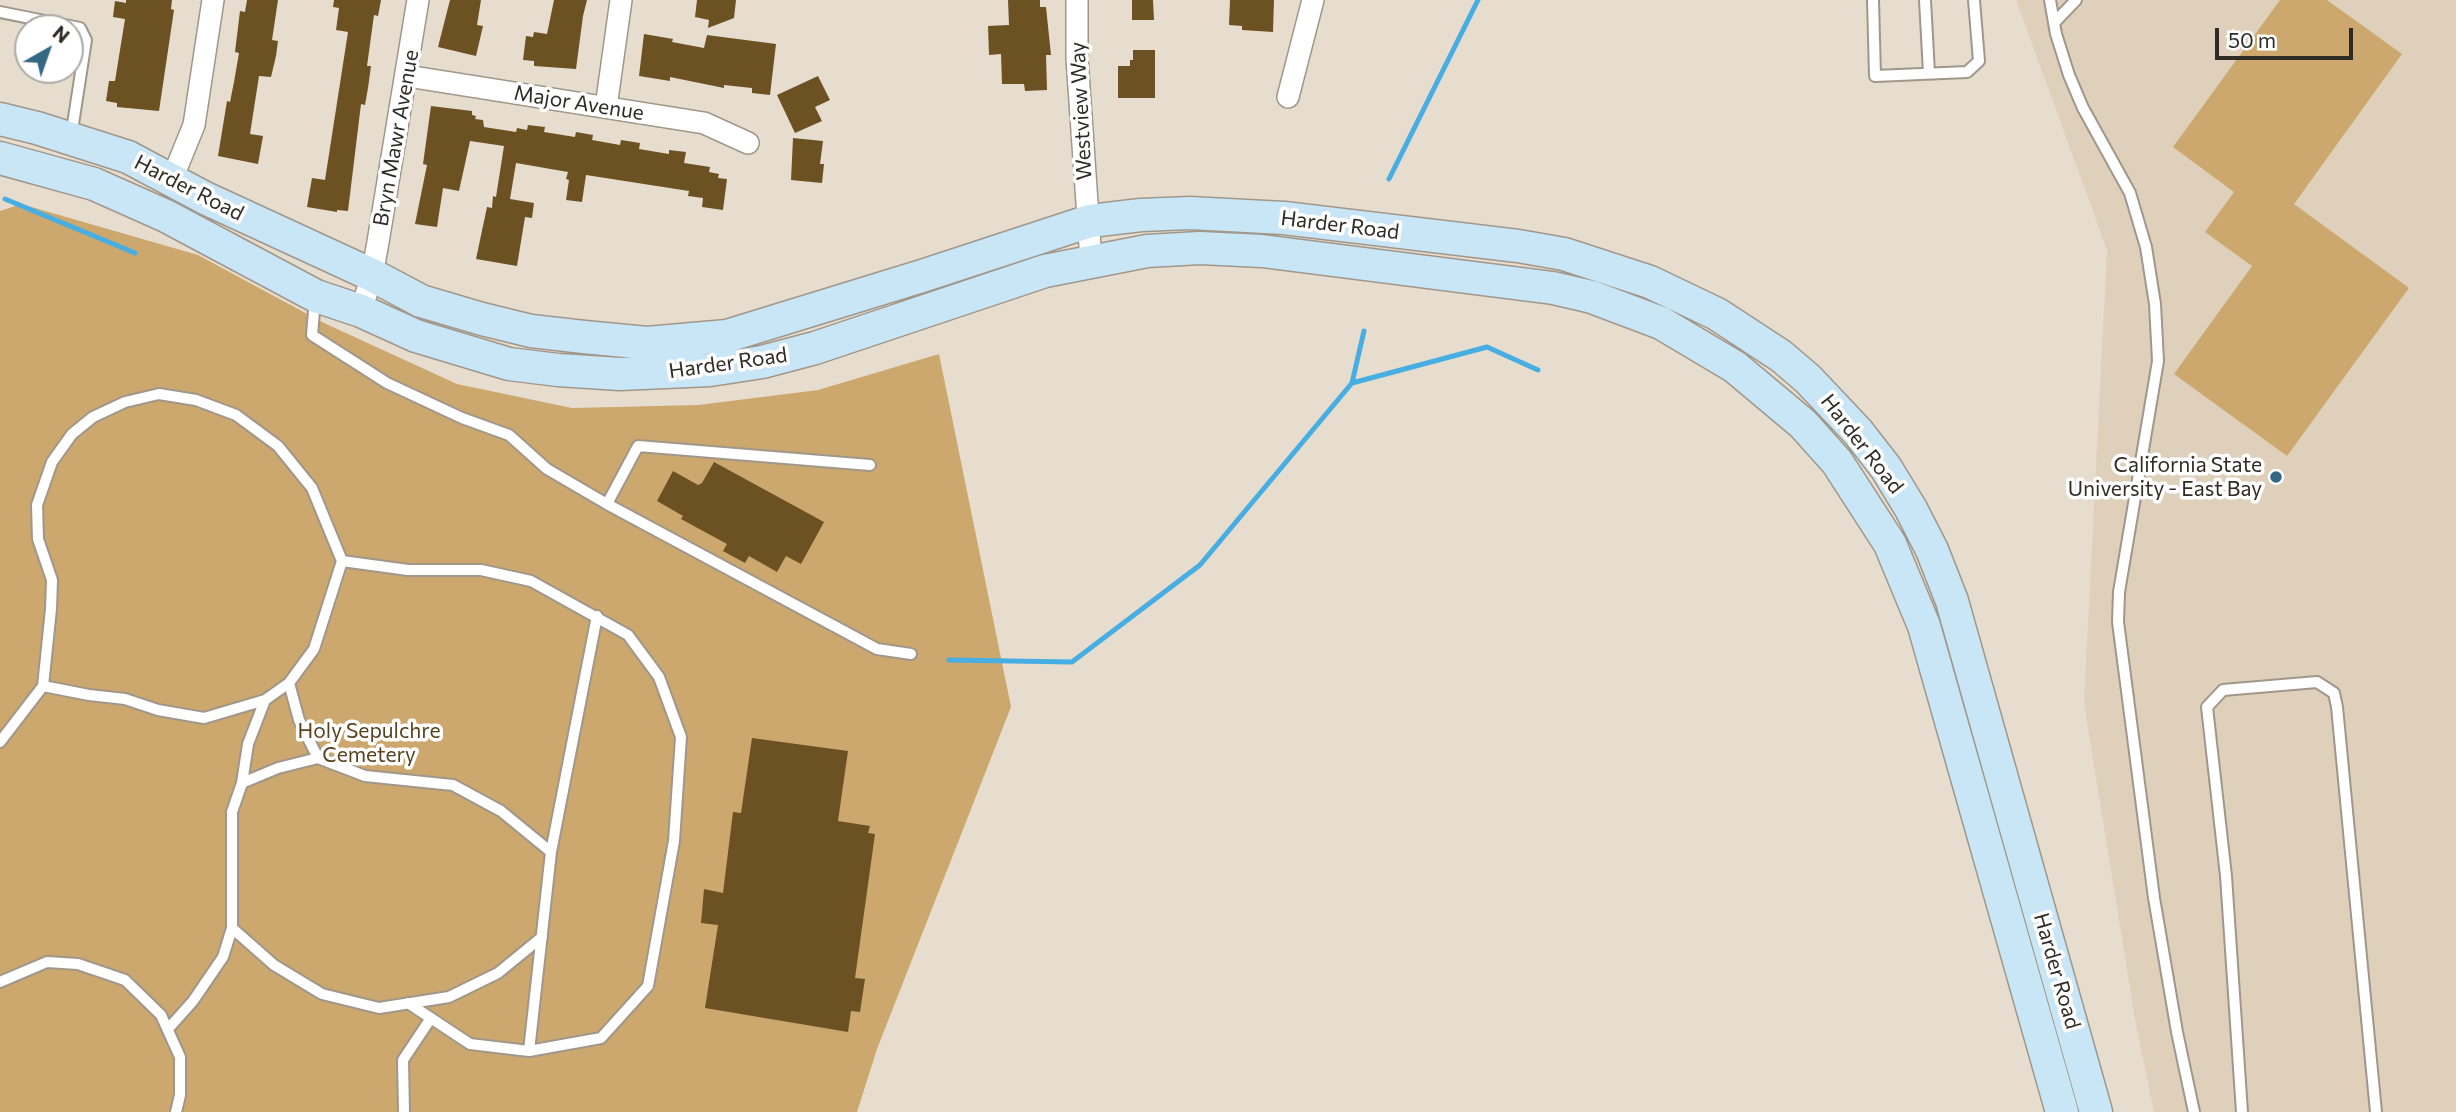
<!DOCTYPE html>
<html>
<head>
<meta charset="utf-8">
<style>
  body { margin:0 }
  #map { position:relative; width:2456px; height:1112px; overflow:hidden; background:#e7ddcf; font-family:Commissioner,sans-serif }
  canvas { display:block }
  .north { position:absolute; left:14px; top:14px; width:70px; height:70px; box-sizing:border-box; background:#fff; border:2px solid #acaba8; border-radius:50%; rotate:40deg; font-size:19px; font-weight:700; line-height:28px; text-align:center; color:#2f2c26 }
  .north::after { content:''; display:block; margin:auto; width:24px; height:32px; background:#356885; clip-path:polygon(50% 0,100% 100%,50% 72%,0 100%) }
  .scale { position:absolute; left:2215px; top:28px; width:138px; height:32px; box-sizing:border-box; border:4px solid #2f2c26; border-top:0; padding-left:9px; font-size:21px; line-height:24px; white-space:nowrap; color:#2f2c26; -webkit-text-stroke:5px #fff; paint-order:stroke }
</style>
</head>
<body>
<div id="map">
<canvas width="2456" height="1112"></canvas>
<div class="north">N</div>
<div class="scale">50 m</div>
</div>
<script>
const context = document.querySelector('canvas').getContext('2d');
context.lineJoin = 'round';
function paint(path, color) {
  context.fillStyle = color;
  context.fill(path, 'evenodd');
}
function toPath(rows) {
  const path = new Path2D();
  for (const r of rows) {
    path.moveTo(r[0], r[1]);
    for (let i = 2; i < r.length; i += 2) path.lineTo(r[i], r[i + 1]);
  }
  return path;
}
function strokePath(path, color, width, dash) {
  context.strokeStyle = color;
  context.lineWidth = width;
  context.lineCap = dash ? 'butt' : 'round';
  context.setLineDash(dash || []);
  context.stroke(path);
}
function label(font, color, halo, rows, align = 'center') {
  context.font = font + ' Commissioner,sans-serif';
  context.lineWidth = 7;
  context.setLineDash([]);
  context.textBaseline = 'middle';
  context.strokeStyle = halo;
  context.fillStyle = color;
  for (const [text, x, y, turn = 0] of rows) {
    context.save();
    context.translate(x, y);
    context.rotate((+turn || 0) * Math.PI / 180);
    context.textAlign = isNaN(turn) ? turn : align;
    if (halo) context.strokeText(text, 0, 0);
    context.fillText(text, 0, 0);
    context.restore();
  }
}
paint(toPath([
  [2016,0,2456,0,2456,1112,2154,1112,2135,1019,2084,703,2107,250]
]), '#ded0bb');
paint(toPath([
  [2280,0,2327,0,2402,54,2294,204,2409,288,2287,456,2174,374,2252,266,2205,232,2234,192,2173,147],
  [21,204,198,255,324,323,457,384,572,408,698,405,818,390,939,354,1011,707,877,1049,857,1112,0,1112,0,211]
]), '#cca86e');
strokePath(toPath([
  [1389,179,1478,0],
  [5,199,135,253],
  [1352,383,1487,347,1538,370],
  [949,660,1072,662,1200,565,1352,383,1364,331]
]), '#47aee3', 5);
paint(toPath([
  [126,0,172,0,171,9,174,10,159,111,117,107,117,103,106,101,109,81,115,81,125,19,113,17,115,1,126,3],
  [247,0,278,0,272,40,278,41,276,56,271,77,259,76,250,134,263,136,258,164,218,156,227,101,230,102,234,82,239,53,235,52,240,11,245,12],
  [334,0,381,0,378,16,374,15,367,66,371,66,368,88,365,105,361,104,348,211,337,210,337,212,307,207,312,178,325,180,348,32,336,30,339,8,333,7],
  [450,0,481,0,477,25,483,26,476,56,438,47],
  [554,0,587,0,583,16,576,69,534,66,534,61,523,60,526,36,533,37,534,32,547,34],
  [697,0,736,0,734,18,708,28,709,20,695,17],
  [1008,0,1040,0,1040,7,1046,7,1051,55,1046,55,1047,90,1025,91,1024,84,1002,84,1001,54,989,55,988,26,1009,25],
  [1132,0,1153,0,1154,20,1132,20],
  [1230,0,1274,0,1273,32,1242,30,1242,26,1229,25],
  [644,34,673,39,672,42,704,48,707,35,776,44,770,95,752,93,752,88,724,85,724,88,670,77,670,81,639,76],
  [1133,50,1155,50,1155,98,1118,98,1118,66,1130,66,1130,60,1133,60],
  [818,76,830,100,815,107,822,121,795,133,777,95],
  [431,106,472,111,472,115,476,116,475,119,483,120,484,127,516,132,517,128,527,130,528,125,545,127,544,132,575,137,576,132,593,135,592,140,620,145,621,140,640,143,639,149,669,154,669,150,686,152,684,163,710,167,709,172,719,174,718,178,727,179,723,210,702,207,703,198,688,196,689,191,586,175,582,202,566,200,569,180,566,179,568,172,516,163,510,199,534,203,532,218,525,217,517,266,476,259,487,207,492,208,493,196,496,197,504,146,470,141,459,191,443,188,437,227,415,224,427,165,423,164],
  [793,138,823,141,820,164,824,164,822,183,791,180],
  [714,462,824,522,801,564,786,556,777,572,749,556,745,563,723,551,727,544,681,519,683,516,657,501,673,471,698,485,702,483],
  [752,738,848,751,838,821,870,826,868,833,875,834,855,978,865,979,860,1012,851,1011,848,1032,705,1008,718,925,701,923,704,889,723,893,733,812,741,813]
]), '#6c5122');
const lane = toPath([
  [1873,0,1875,76,1967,72,1979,61,1974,0],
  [1925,0,1929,73],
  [2050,0,2056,34,2069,75,2083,108,2130,193,2146,247,2155,304,2158,361,2119,592,2118,622,2154,898,2177,1032,2194,1112],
  [0,12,80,28,86,40,71,137],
  [2054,23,2076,0],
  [315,299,312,335,387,383,462,418,509,435,547,469,607,504,638,446,870,465],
  [607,504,877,649,911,654],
  [342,561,408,570,481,570,531,581,628,635,659,677,681,737,674,841,648,986,601,1038,529,1051,470,1044,408,1003],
  [265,700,248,744,242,783,278,768,318,758,299,720,289,683],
  [0,742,43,686,51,609,52,580,38,539,37,505,52,462,72,434,93,417,125,402,159,394,196,400,236,415,278,446,312,488,342,561,314,649,289,683,265,700,204,718,158,710,125,699,89,695,43,686],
  [318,758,365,776,453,785,501,811,551,852],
  [232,928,274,965,322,994,379,1008,449,997,498,973,542,937],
  [0,982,47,962,78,964,125,980,161,1015,180,1057,180,1095,176,1112],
  [168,1029,193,1001,223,957,232,928,232,812,242,783],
  [529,1051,551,852,597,616],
  [404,1112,403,1060,431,1018],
  [2242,1112,2226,876,2207,707,2223,690,2317,682,2334,693,2337,707,2376,1112]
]);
const street = toPath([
  [1077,0,1077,58,1091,261],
  [407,76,704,123,748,143],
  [1288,97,1313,0],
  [606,107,621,0],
  [172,179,194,125,213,0],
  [361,311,372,275,378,242,418,0]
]);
const secondary = toPath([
  [0,119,37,128,128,157,205,198,372,275,421,301,482,319,531,331,584,337,647,343,727,336,922,276,1090,221,1141,215,1190,213,1284,218,1518,246,1564,254,1650,282,1717,314,1781,356,1808,379,1858,432,1886,468,1911,509,1932,550,1952,601,2096,1112],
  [0,158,94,184,166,216,316,296,361,311,416,336,509,364,558,370,620,374,710,370,762,362,815,348,1045,271,1147,251,1200,248,1262,251,1553,288,1592,297,1661,323,1735,367,1803,424,1837,462,1890,544,1924,626,2062,1112]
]);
strokePath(lane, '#a0978a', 14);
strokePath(street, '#a0978a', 24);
strokePath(secondary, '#a0978a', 35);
strokePath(lane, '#fff', 10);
strokePath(street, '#fff', 21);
strokePath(secondary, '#c8e6f6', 32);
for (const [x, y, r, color] of [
  [2276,477,7,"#356885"]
]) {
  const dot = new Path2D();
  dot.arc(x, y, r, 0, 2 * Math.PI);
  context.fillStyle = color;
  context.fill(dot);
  strokePath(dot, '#fff', 2.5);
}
label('21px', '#2f2c26', '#fff', [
  ["Major Avenue",579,103,9],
  ["Westview Way",1081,111,-93],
  ["Bryn Mawr Avenue",396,138,-80],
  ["Harder Road",189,188,27],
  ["Harder Road",1340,225,7],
  ["Harder Road",728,363,-8],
  ["Harder Road",1862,444,52],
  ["Harder Road",2057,971,74]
]);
label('21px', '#2f2c26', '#fff', [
  ["California State",2262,465],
  ["University - East Bay",2262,489]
], 'right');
label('21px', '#58421e', '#fff', [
  ["Holy Sepulchre",369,731],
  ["Cemetery",369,755]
]);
</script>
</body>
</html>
